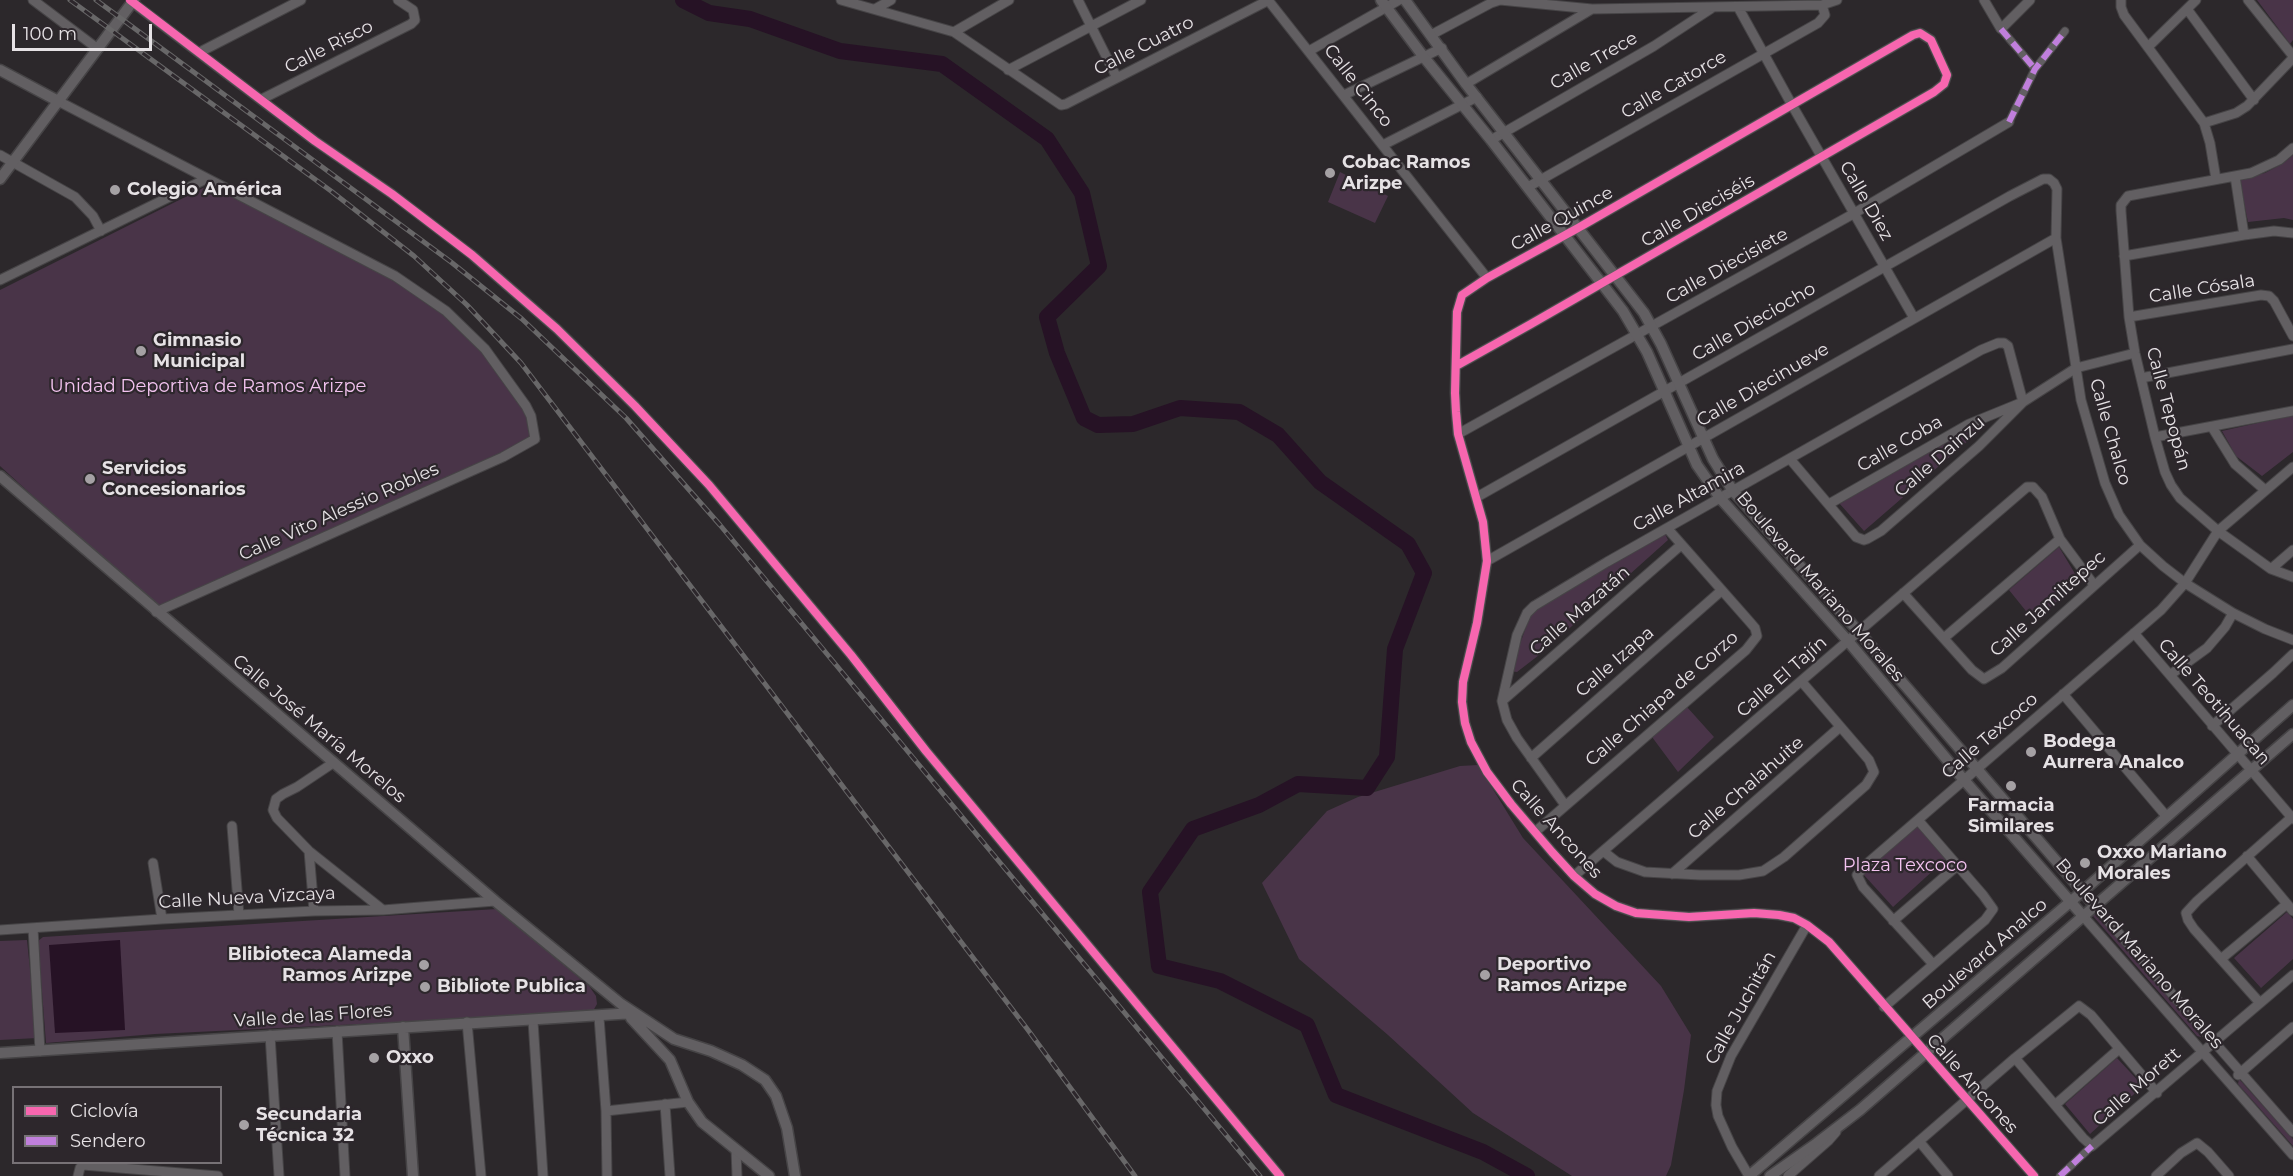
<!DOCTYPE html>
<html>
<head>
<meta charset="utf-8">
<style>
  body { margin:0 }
  #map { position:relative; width:2293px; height:1176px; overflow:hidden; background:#2c282b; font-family:Montserrat,sans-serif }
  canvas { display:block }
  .legend { position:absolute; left:12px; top:1086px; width:210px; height:78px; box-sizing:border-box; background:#2d272c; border:2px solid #777276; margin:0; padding:8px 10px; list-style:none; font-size:18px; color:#e6e2e5 }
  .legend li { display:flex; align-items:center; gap:12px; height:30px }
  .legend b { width:30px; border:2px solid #777276 }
  .scale { position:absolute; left:12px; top:24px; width:140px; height:27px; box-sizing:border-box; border:3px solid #e6e2e5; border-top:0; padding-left:8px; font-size:18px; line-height:21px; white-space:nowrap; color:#e6e2e5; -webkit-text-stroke:4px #2d272c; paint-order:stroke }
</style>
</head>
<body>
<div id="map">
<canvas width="2293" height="1176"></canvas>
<ul class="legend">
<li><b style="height:8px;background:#f766af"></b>Ciclovía</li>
<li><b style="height:8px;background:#c07fdc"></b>Sendero</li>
</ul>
<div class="scale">100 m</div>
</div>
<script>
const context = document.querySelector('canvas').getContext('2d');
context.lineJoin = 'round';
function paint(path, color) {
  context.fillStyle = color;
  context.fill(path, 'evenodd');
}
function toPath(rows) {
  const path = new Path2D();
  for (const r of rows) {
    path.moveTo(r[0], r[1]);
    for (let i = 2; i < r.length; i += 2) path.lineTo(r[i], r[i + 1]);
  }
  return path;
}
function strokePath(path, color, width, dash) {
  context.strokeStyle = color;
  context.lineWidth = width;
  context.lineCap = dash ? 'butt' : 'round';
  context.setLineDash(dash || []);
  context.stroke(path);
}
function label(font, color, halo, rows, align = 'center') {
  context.font = font + ' Montserrat,sans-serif';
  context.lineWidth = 4.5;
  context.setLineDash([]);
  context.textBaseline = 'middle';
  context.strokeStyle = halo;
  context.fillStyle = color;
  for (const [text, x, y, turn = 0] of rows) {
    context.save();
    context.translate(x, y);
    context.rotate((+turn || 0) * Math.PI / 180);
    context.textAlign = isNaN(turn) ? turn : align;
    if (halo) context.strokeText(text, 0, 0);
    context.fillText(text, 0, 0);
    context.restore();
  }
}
paint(toPath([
  [2257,0,2293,0,2293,40,2290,44],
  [2293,155,2293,220,2284,218,2248,222,2239,179,2265,173,2282,164],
  [1340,172,1388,196,1375,223,1328,202],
  [211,184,382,273,440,309,478,344,524,407,532,438,517,447,156,608,0,466,0,290],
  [2293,415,2293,452,2262,476,2236,456,2222,431],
  [1983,421,1983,428,1864,531,1839,503],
  [1664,532,1668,540,1543,652,1517,672,1510,671,1532,611],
  [2059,547,2080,582,2034,621,2009,590],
  [1687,707,1714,737,1678,772,1652,737],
  [1478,765,1523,838,1661,986,1691,1035,1684,1090,1671,1165,1666,1176,1572,1176,1473,1113,1388,1035,1299,959,1262,883,1327,811,1358,797,1460,766],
  [1919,823,1947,858,1893,907,1863,874],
  [497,909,589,986,596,996,597,1004,593,1011,587,1013,155,1034,46,1043,38,941,43,937],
  [2095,912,2200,1031,2201,1037,2197,1036,2093,916,2092,913],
  [2287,912,2293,919,2293,959,2261,988,2234,958],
  [27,940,37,1038,0,1040,0,941],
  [2117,1058,2143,1086,2090,1134,2065,1104],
  [2239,1079,2293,1139,2293,1146,2238,1084]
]), '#493448');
paint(toPath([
  [120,940,125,1030,55,1033,49,945]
]), '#261225');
strokePath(toPath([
  [683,0,709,13,750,19,840,51,942,64,1047,139,1082,193,1099,266,1047,317,1057,353,1084,418,1098,425,1133,424,1180,408,1239,412,1278,435,1320,482,1408,544,1424,573,1395,649,1387,757,1367,788,1298,784,1259,805,1193,829,1150,892,1159,966,1220,981,1307,1025,1336,1095,1483,1152,1527,1176]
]), '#261225', 16);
const pedestrian = toPath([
  [2001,29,2035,69],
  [2009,122,2035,69,2065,31],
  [2060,1176,2092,1146]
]);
const minor = toPath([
  [33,0,98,49],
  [841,0,954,32,1061,105,1066,104,1269,0],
  [1078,0,1117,78],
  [1268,0,1487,278],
  [1984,0,2001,29,2030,0],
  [2121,0,2121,7,2124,15,2204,123,2210,143,2216,179],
  [2248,0,2293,56],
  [132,2,315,141,392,194,472,255,557,329,635,406,709,485,851,655,926,751,1280,1176],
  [1738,7,1792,105,1914,318],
  [875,9,891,0],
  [2187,9,2254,100],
  [954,32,1009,0],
  [1431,35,1491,3,1500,0,1592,9,1822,5,1837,0],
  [2148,47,2196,0],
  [1309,51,1399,0],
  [200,52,301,0],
  [1008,70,1141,0],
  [1466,84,1592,9],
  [1344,95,1442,48],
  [262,99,411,24,415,20,413,10,398,0],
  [58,101,395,276,446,311,485,349,526,406,531,416,535,439,503,457,156,612],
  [2204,123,2236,113,2247,106,2293,58],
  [1491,140,1654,46,1712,8],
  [1383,145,1477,97],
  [2293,148,2279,160,2251,173,2128,196,2121,205,2121,211,2129,317,2135,353,2155,437,2165,472,2171,485,2180,498,2218,531,2271,569,2293,577],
  [0,155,75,197,93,216,101,231],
  [2235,176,2244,235],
  [1528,187,1818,23,1825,15,1822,5],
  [2124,256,2244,235,2274,231,2293,233],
  [0,280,206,179],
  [2129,317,2261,295,2269,296,2274,301,2293,336],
  [1456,366,1531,324,1934,92,1944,84,1947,75,1931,40,1920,33,1913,35,1578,228,1487,278,1462,295,1457,312,1455,393,1456,412,1458,434,1483,522,1487,561,1477,623,1463,682,1462,702,1465,723,1471,742,1487,772,1511,804,1552,852,1574,876,1595,894,1616,906,1636,913,1689,917,1754,913,1779,915,1794,918,1807,925,1829,942,2034,1176],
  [2141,378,2293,349],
  [2212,427,2235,464,2265,490],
  [1458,434,1853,214,2009,122],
  [2155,437,2293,411],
  [1790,459,1856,537,1864,540,1867,539,1881,531,1979,446,2023,402,2076,368,2135,353],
  [1477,497,2010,196,2043,179,2049,179,2054,183,2057,189,2056,238,2081,400,2105,483,2119,515,2140,545,2163,566,2185,583,2233,613,2265,629,2293,640],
  [1487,561,2056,238],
  [2271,569,2293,550],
  [1903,593,1972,670,1984,679,2002,668,2140,545],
  [2134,633,2293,819],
  [1944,638,2060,539],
  [2170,675,2207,648,2225,627,2233,613],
  [2063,694,2167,817],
  [1502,701,1681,545],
  [2212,726,2273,673,2293,654],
  [1531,758,1721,591],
  [333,763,297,787,283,794,276,799,273,810,277,818,309,851,383,910],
  [1565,805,1517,738,1507,720,1502,701,1517,635,1527,613,1534,606,1607,562,1981,350,1998,343,2004,343,2008,346,2023,402,1969,424,1829,504],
  [232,826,239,915],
  [1535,832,1746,650,1757,636,1755,628,1749,621,1667,528],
  [309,851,314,911],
  [1603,851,1617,862,1645,872,1700,875,1739,875,1763,871,1784,857,1866,785,1874,772,1869,760,1802,682],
  [2247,856,2293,911],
  [153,863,162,919],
  [1672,874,1840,727],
  [1574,876,2027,487,2033,487,2042,497,2060,539,2094,585],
  [2095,906,2293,1132],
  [2083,916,2293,1155],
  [1893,921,1958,865],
  [33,928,40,1051],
  [0,930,162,919,314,911,383,910,495,901],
  [2221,959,2287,904],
  [1933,964,1863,887,1857,875,1869,862,2161,610,2185,583,2218,531,2293,467],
  [2260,1003,2194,929,2188,920,2186,913,2197,901,2293,816],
  [1884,1007,1985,920,1993,909,1983,895,1918,820],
  [599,1017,606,1111,607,1176],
  [533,1021,543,1176],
  [467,1022,481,1176],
  [337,1031,345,1176],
  [270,1035,279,1176],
  [2015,1058,2083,1138,2092,1146,2293,975],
  [2238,1075,2293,1027],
  [665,1104,670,1176],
  [2055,1105,2119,1049],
  [606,1111,688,1102],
  [1919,1141,1948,1176],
  [736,1150,737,1176],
  [78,1176,80,1168,83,1165,218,1176],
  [1749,1176,1732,1147,1718,1116,1716,1105,1717,1091,1731,1056,1807,925],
  [1788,1176,1829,1140,1836,1132],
  [1879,1176,2015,1058,2079,1006,2091,1015,2157,1093],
  [2156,1176,2181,1153,2197,1143,2208,1152,2229,1176]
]);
const tertiary = toPath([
  [1381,0,1423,56,1491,140,1623,311,1647,352,1697,465,1720,498,1848,641,1964,780,2083,916],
  [1405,0,1466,84,1644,313,1661,344,1713,459,1733,491,1859,632,2095,906],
  [0,70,58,101],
  [0,179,134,0],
  [0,476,495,901,621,1004,674,1039,711,1051,742,1065,765,1080,776,1096,787,1128,795,1176],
  [631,1018,670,1060,688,1102,702,1122,769,1176],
  [403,1027,413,1176],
  [0,1053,634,1013],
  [1749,1176,2083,891,2293,705],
  [1770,1176,1817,1143,1860,1110,2293,734]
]);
strokePath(pedestrian, '#464446', 9);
strokePath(minor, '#464446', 11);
strokePath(tertiary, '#464446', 13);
strokePath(pedestrian, '#625f62', 7);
strokePath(minor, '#625f62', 9);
strokePath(tertiary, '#625f62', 10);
const rail = toPath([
  [70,0,331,191,414,256,467,305,521,363,1028,1030,1135,1176],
  [96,0,451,262,522,319,626,418,720,525,1260,1176]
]);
strokePath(rail, '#686768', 5);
strokePath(rail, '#2d272c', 3, [9]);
strokePath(toPath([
  [2001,29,2035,69],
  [2009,122,2035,69,2065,31],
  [2060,1176,2092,1146]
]), '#c07fdc', 6, [12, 6]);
strokePath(toPath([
  [130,0,315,141,392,194,472,255,557,329,635,406,709,485,851,655,926,751,1280,1176],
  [1456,366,1531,324,1934,92,1944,84,1947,75,1931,40,1920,33,1913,35,1578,228,1487,278,1462,295,1457,312,1455,393,1456,412,1458,434,1483,522,1487,561,1477,623,1463,682,1462,702,1465,723,1471,742,1487,772,1511,804,1552,852,1574,876,1595,894,1616,906,1636,913,1689,917,1754,913,1779,915,1794,918,1807,925,1829,942,2034,1176]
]), '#f766af', 8);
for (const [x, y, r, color] of [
  [1330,173,6,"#a5a1a4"],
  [115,190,6,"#a5a1a4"],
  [141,351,6,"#a5a1a4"],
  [90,479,6,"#a5a1a4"],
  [2031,752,6,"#a5a1a4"],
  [2011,786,6,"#a5a1a4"],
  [2085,863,6,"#a5a1a4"],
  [424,965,6,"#a5a1a4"],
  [1485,975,6,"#a5a1a4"],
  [425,987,6,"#a5a1a4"],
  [374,1058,6,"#a5a1a4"],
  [244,1125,6,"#a5a1a4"]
]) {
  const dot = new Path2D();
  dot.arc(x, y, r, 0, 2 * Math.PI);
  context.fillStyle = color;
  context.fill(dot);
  strokePath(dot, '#2d272c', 2);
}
label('18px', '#e6e2e5', '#2d272c', [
  ["Calle Cuatro",1144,46,-27],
  ["Calle Risco",329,47,-27],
  ["Calle Trece",1594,61,-30],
  ["Calle Catorce",1674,85,-30],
  ["Calle Cinco",1358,86,52],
  ["Calle Diez",1866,201,60],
  ["Calle Dieciséis",1698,211,-30],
  ["Calle Quince",1562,219,-29],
  ["Calle Diecisiete",1727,266,-29],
  ["Calle Cósala",2202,289,-9],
  ["Calle Dieciocho",1754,322,-30],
  ["Calle Diecinueve",1763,385,-30],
  ["Calle Tepopán",2168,409,75],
  ["Calle Chalco",2110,432,74],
  ["Calle Coba",1900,444,-30],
  ["Calle Dainzu",1940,457,-41],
  ["Calle Altamira",1689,497,-29],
  ["Calle Vito Alessio Robles",339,512,-24],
  ["Boulevard Mariano Morales",1820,587,49],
  ["Calle Jamiltepec",2048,604,-42],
  ["Calle Mazatán",1580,611,-41],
  ["Calle Izapa",1615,662,-41],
  ["Calle El Tajín",1782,677,-41],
  ["Calle Chiapa de Corzo",1662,699,-41],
  ["Calle Teotihuacan",2214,702,49],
  ["Calle José María Morelos",319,729,40],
  ["Calle Texcoco",1990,736,-41],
  ["Calle Chalahuite",1746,788,-41],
  ["Calle Ancones",1556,829,48],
  ["Calle Nueva Vizcaya",247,898,-3],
  ["Boulevard Analco",1985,954,-41],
  ["Boulevard Mariano Morales",2139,954,49],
  ["Calle Juchitán",1741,1008,-61],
  ["Valle de las Flores",313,1016,-4],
  ["Calle Ancones",1972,1084,48],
  ["Calle Morett",2137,1087,-41]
]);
label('bold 18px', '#e6e2e5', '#2d272c', [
  ["Cobac Ramos",1342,163],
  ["Arizpe",1342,184],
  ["Colegio América",127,190],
  ["Gimnasio",153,341],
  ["Municipal",153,362],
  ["Servicios",102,469],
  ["Concesionarios",102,490],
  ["Bodega",2043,742],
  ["Aurrera Analco",2043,763],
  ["Farmacia",2011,806,"center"],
  ["Similares",2011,827,"center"],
  ["Oxxo Mariano",2097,853],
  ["Morales",2097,874],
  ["Blibioteca Alameda",412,955,"right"],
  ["Ramos Arizpe",412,976,"right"],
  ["Deportivo",1497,965],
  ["Ramos Arizpe",1497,986],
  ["Bibliote Publica",437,987],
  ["Oxxo",386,1058],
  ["Secundaria",256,1115],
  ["Técnica 32",256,1136]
], 'left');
label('18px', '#f3c3f0', '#2d272c', [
  ["Unidad Deportiva de Ramos Arizpe",208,387],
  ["Plaza Texcoco",1905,866]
]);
</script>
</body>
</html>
